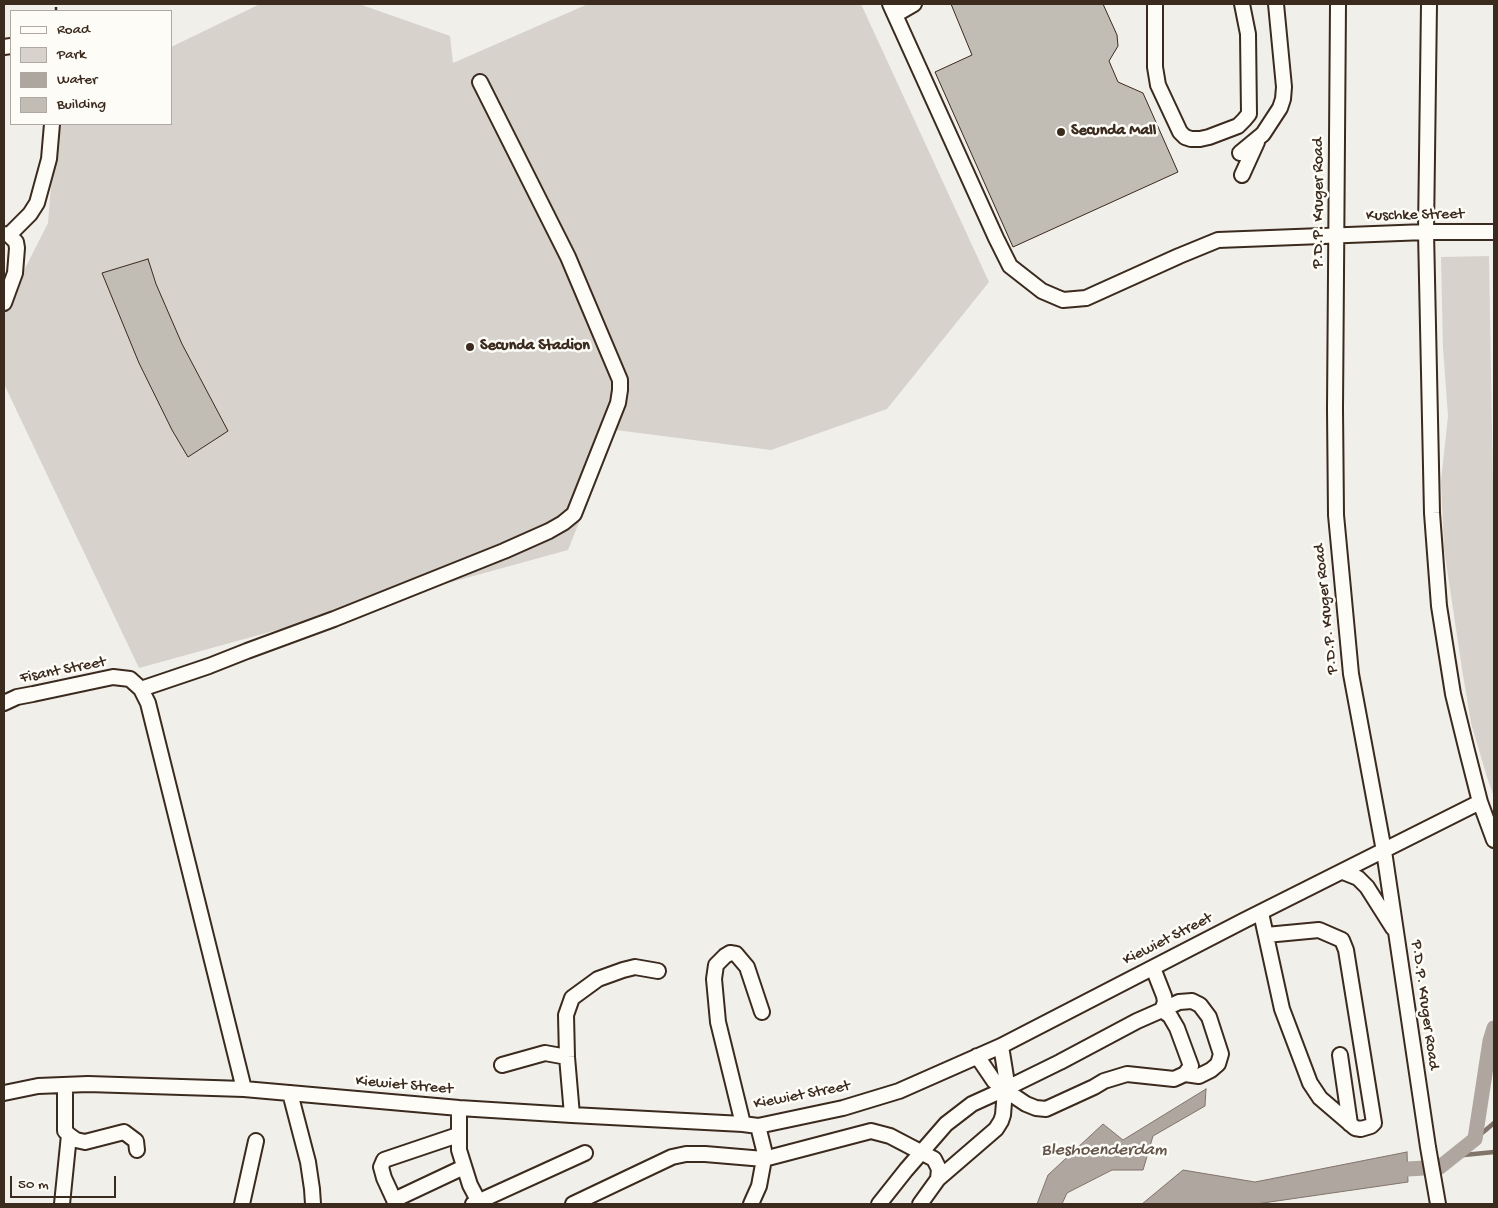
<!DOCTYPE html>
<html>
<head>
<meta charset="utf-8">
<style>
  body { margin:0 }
  #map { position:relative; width:1498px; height:1208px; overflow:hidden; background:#f1efea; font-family:"Gochi Hand",sans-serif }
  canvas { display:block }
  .frame { position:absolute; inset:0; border:5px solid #3b2a1e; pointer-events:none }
  .legend { position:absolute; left:10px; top:10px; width:162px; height:115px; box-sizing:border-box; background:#fdfcf7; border:1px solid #afa8a0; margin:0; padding:6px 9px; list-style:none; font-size:15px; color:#3b2a1e }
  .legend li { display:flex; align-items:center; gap:10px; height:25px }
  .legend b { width:25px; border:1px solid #afa8a0 }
  .scale { position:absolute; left:10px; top:1176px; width:106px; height:22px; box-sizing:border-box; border:2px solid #3b2a1e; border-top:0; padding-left:6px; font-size:15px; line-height:18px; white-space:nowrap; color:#3b2a1e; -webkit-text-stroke:4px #fdfcf7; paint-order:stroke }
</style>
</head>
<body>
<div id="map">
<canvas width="1498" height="1208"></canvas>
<div class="frame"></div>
<ul class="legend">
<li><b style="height:6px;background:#fdfcf7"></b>Road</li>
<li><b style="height:14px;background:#d7d2cc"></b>Park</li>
<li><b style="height:14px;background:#aea69f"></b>Water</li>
<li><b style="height:14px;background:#c1bcb4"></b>Building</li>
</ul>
<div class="scale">50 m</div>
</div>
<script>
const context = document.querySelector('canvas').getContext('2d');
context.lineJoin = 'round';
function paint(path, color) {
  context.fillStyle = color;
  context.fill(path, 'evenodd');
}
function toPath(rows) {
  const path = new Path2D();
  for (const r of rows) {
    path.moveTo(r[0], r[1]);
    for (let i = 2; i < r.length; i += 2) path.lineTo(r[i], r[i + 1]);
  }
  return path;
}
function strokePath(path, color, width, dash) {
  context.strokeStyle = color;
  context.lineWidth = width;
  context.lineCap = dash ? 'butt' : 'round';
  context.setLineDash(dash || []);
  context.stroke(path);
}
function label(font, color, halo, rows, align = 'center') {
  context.font = font + ' "Gochi Hand",sans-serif';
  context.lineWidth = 5;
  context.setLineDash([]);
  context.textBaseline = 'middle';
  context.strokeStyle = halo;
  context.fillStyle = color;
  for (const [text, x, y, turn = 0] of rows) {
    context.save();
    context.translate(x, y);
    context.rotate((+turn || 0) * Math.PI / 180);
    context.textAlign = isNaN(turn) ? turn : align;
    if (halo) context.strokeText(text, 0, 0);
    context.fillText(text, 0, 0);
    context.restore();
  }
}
paint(toPath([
  [260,4,359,4,450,36,453,63,588,4,861,4,989,282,887,409,771,450,616,430,568,550,139,668,4,384,4,310,48,223,56,124,171,124,171,47],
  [1489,256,1494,545,1494,797,1486,774,1471,723,1462,669,1444,549,1441,481,1448,416,1443,348,1441,257]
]), '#d7d2cc');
const water = toPath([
  [1206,1089,1205,1106,1153,1136,1143,1170,1112,1170,1067,1193,1062,1204,1037,1204,1048,1175,1103,1124,1123,1140,1206,1089],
  [1407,1152,1408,1182,1256,1204,1142,1204,1183,1170,1255,1182,1407,1152]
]);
paint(water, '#aea69f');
strokePath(water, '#80746b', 1);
strokePath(toPath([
  [1475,1139,1494,1123],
  [1454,1156,1494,1152]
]), '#80746b', 4.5);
strokePath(toPath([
  [1408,1169,1440,1167,1475,1139,1490,1041,1494,1028]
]), '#aea69f', 15);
const building = toPath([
  [951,4,1103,4,1117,35,1118,46,1109,61,1118,82,1143,93,1178,172,1013,247,935,72,972,55,951,4],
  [148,259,156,284,182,344,228,431,188,457,172,430,139,363,102,273,148,259]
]);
paint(building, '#c1bcb4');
strokePath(building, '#3b2a1e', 1);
const minor = toPath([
  [890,4,996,238,1010,266,1042,291,1063,300,1086,298,1179,256,1218,240,1426,232,1494,232],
  [1155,4,1155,67,1158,85,1180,132,1185,137,1191,139,1200,139,1209,137,1238,126,1244,120,1249,114,1248,34,1242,4],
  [1338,4,1335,409,1336,515,1351,674,1384,851,1428,1147,1438,1204],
  [1429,4,1426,232,1432,513,1439,606,1453,694,1467,751,1480,802,1494,840],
  [895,15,914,4],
  [4,47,11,46],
  [1240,153,1263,134,1280,108,1283,99,1284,87,1276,4],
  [1242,175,1257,142],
  [4,234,9,235,16,242,17,248,15,273,4,303],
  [9,235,30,214,37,203,49,159,52,124],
  [141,689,209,666,247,651,334,619,504,551,549,531,563,523,574,514,618,403,620,390,620,380,568,257,480,82],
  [4,703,17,697,33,694,113,677,130,679,141,689,148,703,244,1089],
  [1343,872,1358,878,1367,887,1393,928],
  [1261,913,1282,1009,1310,1083,1320,1098,1355,1128,1361,1129,1371,1126,1374,1123,1346,950,1342,940,1319,930,1266,935],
  [1153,968,1164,996,1165,1002,1162,1010],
  [1162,1010,1179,1002,1192,1001,1200,1005,1209,1017,1221,1054,1218,1064,1211,1070,1199,1076,1185,1074],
  [1340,1055,1350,1124],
  [502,1065,545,1053,567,1057],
  [65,1086,65,1131,69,1135,76,1140,85,1142,124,1132,136,1141,137,1150],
  [4,1093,38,1086,88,1084,244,1089,459,1108,572,1115,743,1124,758,1126,843,1108,899,1091,1001,1046,1245,920,1480,802],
  [290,1093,308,1162,312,1189,313,1204],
  [459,1108,459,1150,470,1185,480,1204],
  [572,1115,567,1057,566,1015,572,998,598,979,623,970,635,967,658,971],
  [743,1124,718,1022,714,979,716,965,725,956,730,953,736,954,747,967,762,1012],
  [938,1179,996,1129,1001,1121,1003,1115,1006,1077,1001,1046],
  [394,1200,464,1167],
  [62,1204,69,1135],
  [242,1204,256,1141],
  [396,1204,384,1178,381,1167,384,1160,458,1135],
  [473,1204,585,1153],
  [573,1204,672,1157,686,1154,705,1154,764,1159,871,1131,890,1136,934,1159,939,1169,938,1179,920,1204],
  [751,1204,759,1186,764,1159,764,1150,758,1126],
  [879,1204,906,1170,946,1124,972,1104,1005,1089,1060,1062,1137,1021,1162,1010,1170,1016,1177,1028,1191,1066,1185,1074,1174,1079,1127,1074,1104,1081,1094,1087,1046,1109,1036,1108,1026,1104,1014,1096,1005,1089,994,1081,977,1056]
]);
strokePath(minor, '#3b2a1e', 18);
strokePath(toPath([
  [56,11,56,4]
]), '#3b2a1e', 2.5, [4, 4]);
strokePath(minor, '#fdfcf7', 14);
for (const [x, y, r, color] of [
  [1061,132,5,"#3b2a1e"],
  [470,347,5,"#3b2a1e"]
]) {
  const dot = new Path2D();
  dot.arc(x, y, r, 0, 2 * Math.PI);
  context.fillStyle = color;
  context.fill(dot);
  strokePath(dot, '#fdfcf7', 2);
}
label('bold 16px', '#3b2a1e', '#fdfcf7', [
  ["Secunda Mall",1071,132],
  ["Secunda Stadion",480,347]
], 'left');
label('16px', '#3b2a1e', '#fdfcf7', [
  ["P.D.P. Kruger Road",1320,203,-90],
  ["Kuschke Street",1415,216,-1],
  ["P.D.P. Kruger Road",1327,609,-96],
  ["Fisant Street",63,671,-11],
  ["Kiewiet Street",1168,940,-27],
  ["P.D.P. Kruger Road",1424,1005,82],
  ["Kiewiet Street",404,1086,5],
  ["Kiewiet Street",802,1096,-11]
]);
label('italic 18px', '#63554b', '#fdfcf7', [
  ["Bleshoenderdam",1104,1151]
]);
</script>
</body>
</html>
